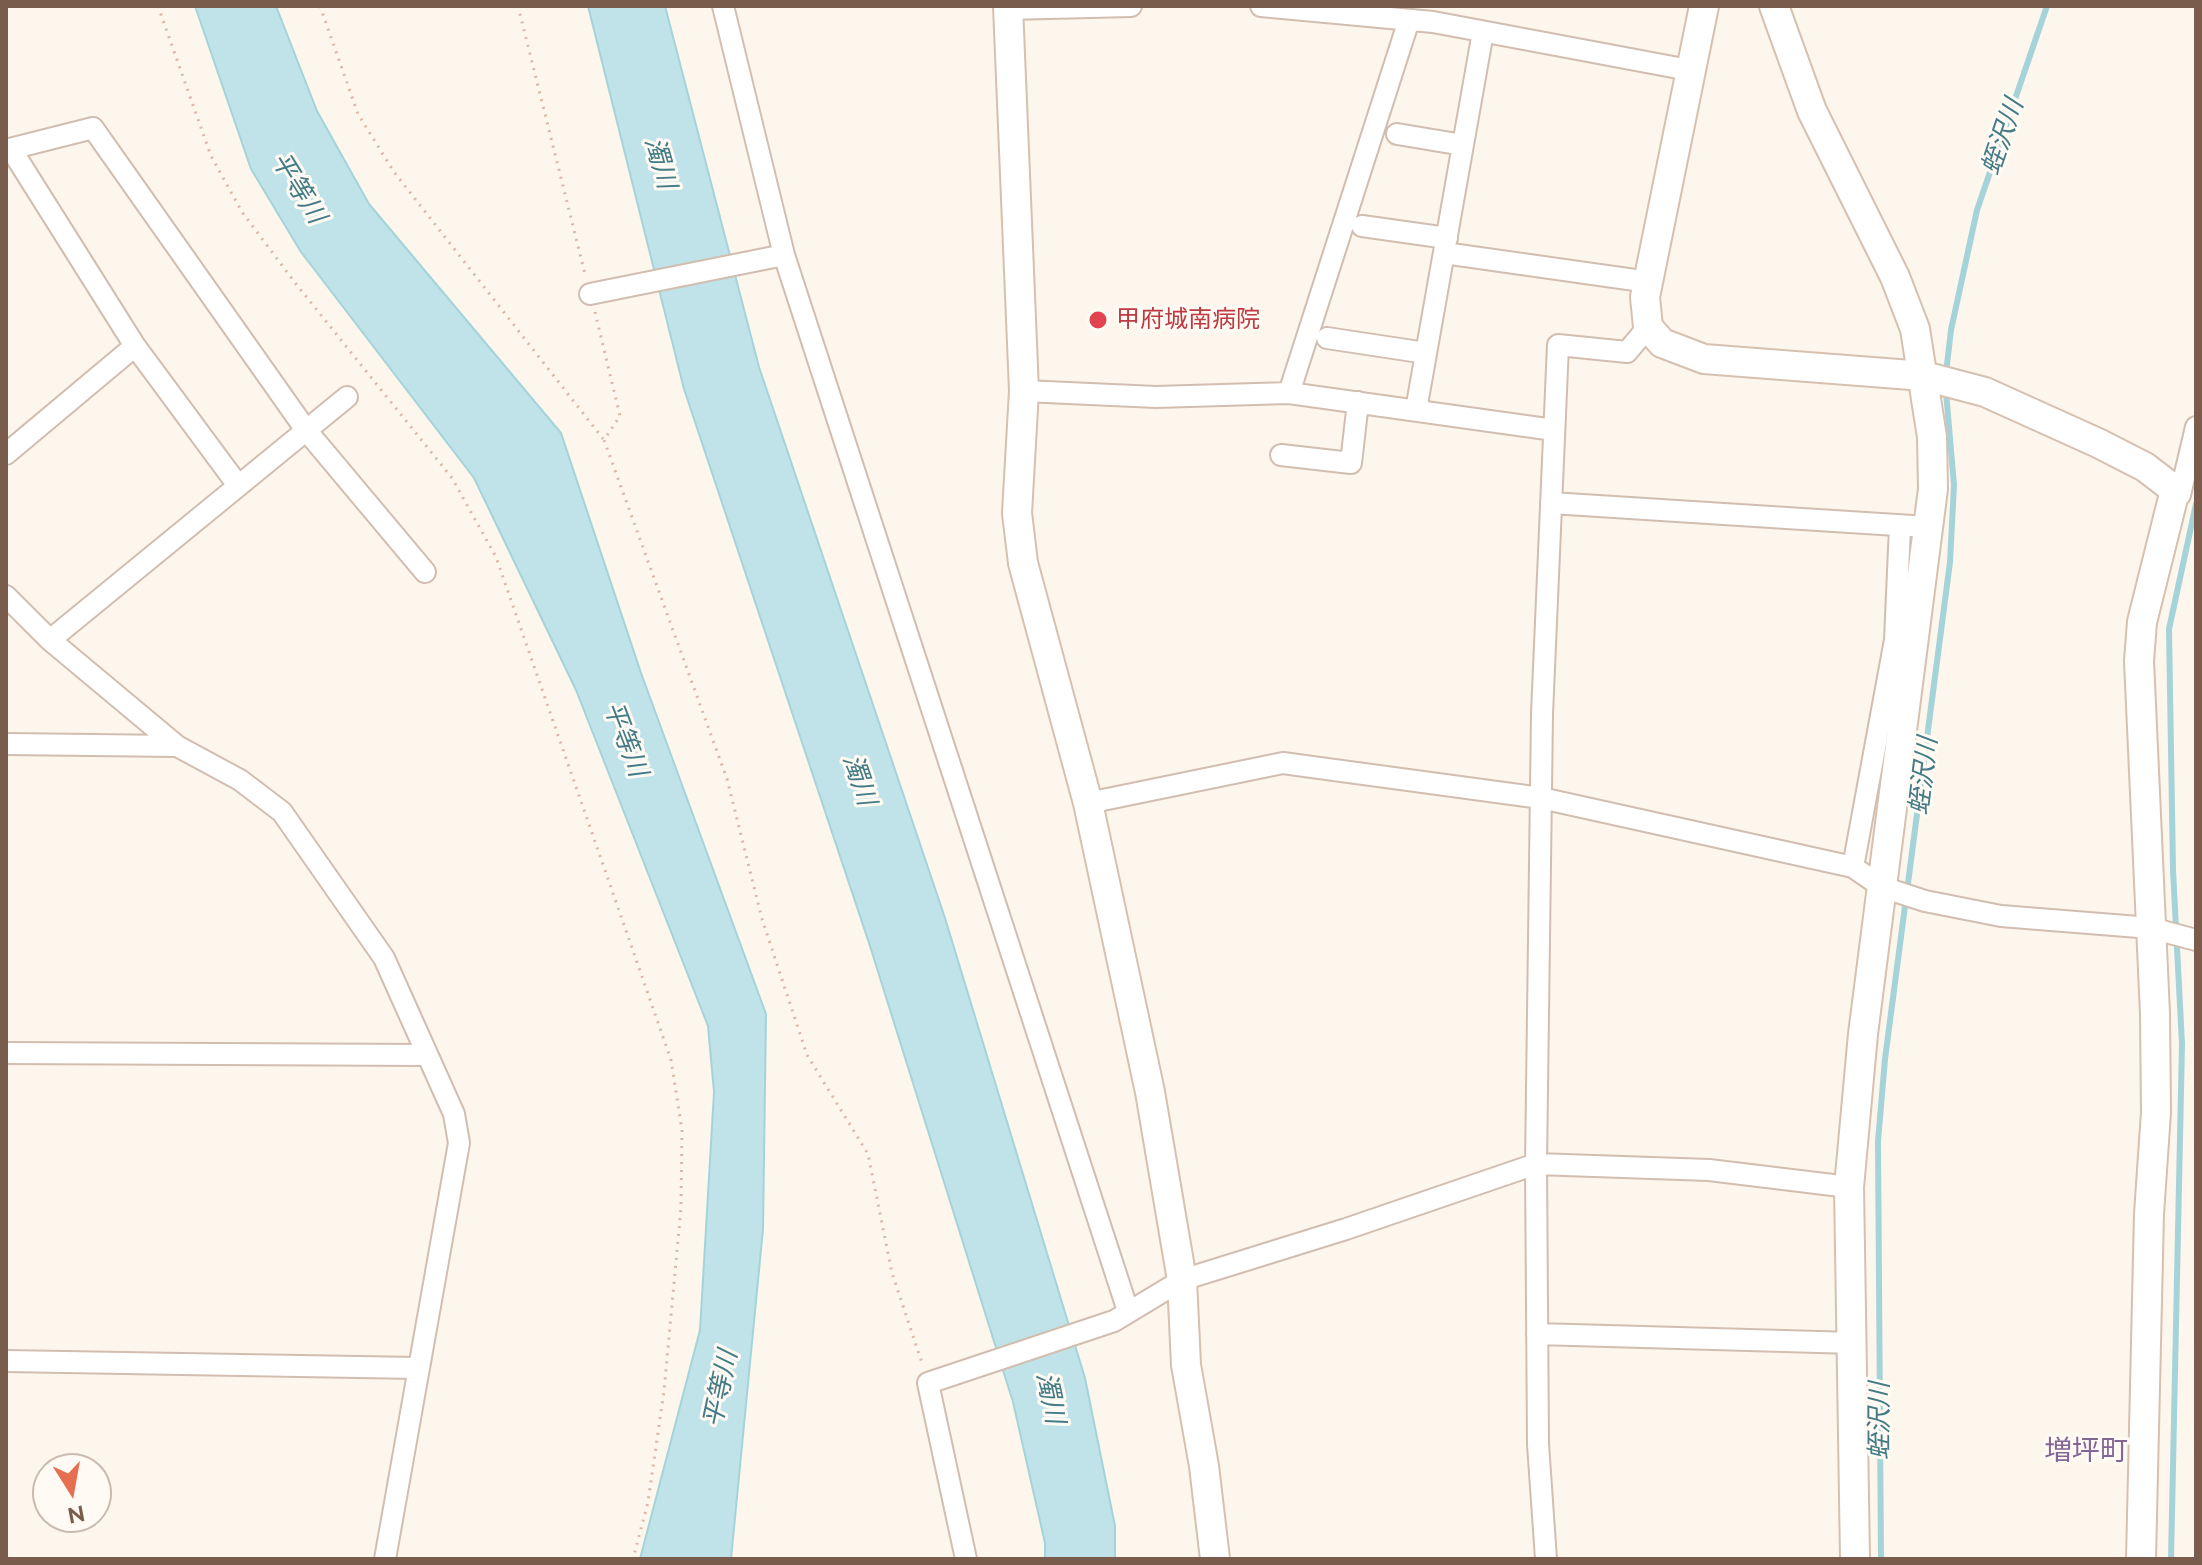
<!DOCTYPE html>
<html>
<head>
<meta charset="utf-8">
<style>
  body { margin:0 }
  #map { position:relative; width:2202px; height:1565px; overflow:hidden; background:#fdf6ec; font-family:Raleway,sans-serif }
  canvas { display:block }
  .frame { position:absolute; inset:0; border:8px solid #7a5c4d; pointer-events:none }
  .north { position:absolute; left:32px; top:1453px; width:80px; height:80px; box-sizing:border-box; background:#fffaf3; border:2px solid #cabbb1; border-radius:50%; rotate:169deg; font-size:22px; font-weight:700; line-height:32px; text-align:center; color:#7a5c4d }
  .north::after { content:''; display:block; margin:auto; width:28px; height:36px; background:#e76f51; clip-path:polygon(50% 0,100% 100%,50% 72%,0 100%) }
</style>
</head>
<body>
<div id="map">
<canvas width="2202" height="1565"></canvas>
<div class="frame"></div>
<div class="north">N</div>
</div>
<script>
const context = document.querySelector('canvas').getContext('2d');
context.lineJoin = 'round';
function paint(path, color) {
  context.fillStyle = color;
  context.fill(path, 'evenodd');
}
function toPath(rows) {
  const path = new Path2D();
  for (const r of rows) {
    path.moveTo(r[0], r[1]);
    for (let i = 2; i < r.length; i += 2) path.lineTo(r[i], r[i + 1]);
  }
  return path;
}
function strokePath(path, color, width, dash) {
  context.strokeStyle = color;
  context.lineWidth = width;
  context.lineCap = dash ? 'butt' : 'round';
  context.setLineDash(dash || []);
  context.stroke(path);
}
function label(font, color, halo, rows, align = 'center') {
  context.font = font + ' Raleway,"Noto Sans JP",sans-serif';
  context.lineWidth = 6;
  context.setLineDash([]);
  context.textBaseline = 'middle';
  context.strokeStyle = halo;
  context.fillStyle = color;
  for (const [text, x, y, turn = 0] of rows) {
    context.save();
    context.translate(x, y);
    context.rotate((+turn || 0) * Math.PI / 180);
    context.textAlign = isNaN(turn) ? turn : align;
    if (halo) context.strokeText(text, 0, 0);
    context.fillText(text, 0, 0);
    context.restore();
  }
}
const water = toPath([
  [195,6,276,6,317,111,369,204,561,433,641,673,766,1014,763,1229,731,1559,640,1559,700,1330,714,1092,708,1026,576,690,474,478,301,252,251,169,195,6],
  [588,6,665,6,759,367,945,918,1085,1378,1115,1526,1115,1559,1045,1559,1045,1543,1013,1402,870,946,684,389,588,6]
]);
paint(water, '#bfe3e8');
strokePath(water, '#a5d3da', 2);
strokePath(toPath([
  [1946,373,1951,330,1977,210,2047,6],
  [1881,1559,1878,1141,1885,1059,1950,562,1954,485,1946,392],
  [2171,1559,2182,1044,2173,870,2169,629,2196,504]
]), '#a5d3da', 6);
const street = toPath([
  [723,6,784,255,1128,1311],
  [1261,6,1433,22,1689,70],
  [1008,9,1131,6],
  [1397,134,1463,145],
  [11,149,135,346,237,484],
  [6,150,93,128,306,430,425,572],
  [1362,226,1447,238],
  [1444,253,1649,282],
  [590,294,784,255],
  [1327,338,1426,353],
  [1024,391,1156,397,1289,393,1554,430],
  [1289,393,1409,20],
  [1416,410,1483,32],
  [6,454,135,346],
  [1281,455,1351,463,1358,402],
  [2180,495,2196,427],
  [1551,503,1928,527],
  [6,596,50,640,177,746,240,780,282,812,384,958,454,1114,459,1143,385,1559],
  [50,640,347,397],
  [6,744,177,746],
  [1088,803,1283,763,1312,767,1541,798,1853,867,1882,887,1925,901,2001,916,2151,928,2196,940],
  [1853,867,1895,640,1900,526],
  [6,1053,427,1055],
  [1537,1334,1854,1343],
  [6,1361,417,1368],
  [966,1559,928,1383,1114,1321,1182,1280,1346,1229,1536,1164,1709,1170,1849,1187],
  [1546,1559,1538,1444,1536,1164,1542,714,1558,345,1627,352,1648,327]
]);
const secondary = toPath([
  [1008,6,1024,391,1017,513,1023,563,1088,803,1150,1092,1182,1280,1186,1365,1204,1466,1215,1559],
  [1704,6,1645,297,1648,327,1662,343,1704,359,1924,376,1985,392,2098,443,2145,467,2175,490,2142,622,2139,661,2155,1014,2156,1112,2149,1214,2141,1559],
  [1774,6,1812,111,1895,277,1915,329,1932,437,1933,489,1863,1034,1849,1187,1855,1559]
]);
strokePath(street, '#d1beb0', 24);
strokePath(secondary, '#d6c0b0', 32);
strokePath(toPath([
  [158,6,211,156,242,212,296,284,452,478,496,557,671,1060,682,1130,681,1208,664,1391,648,1502,633,1559],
  [320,6,358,114,394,172,604,440],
  [518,6,585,274],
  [595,312,620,416,604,440,727,779,762,919,807,1055,868,1154,892,1273,922,1363]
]), '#d9b8a5', 3, [2, 6]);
strokePath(street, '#fff', 20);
strokePath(secondary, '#fff', 28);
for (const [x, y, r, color] of [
  [1098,320,10,"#e0444e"]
]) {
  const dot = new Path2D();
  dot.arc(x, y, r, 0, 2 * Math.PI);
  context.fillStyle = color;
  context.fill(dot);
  strokePath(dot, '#fffaf3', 3);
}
label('24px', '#be3a42', '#fffaf3', [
  ["甲府城南病院",1116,320]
], 'left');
label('italic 26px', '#437c86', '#fffaf3', [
  ["蛭沢川",2003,137,-71],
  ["濁川",660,163,74],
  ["平等川",298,188,58],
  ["平等川",625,739,69],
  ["蛭沢川",1924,776,-83],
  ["濁川",859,780,71],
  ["平等川",721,1389,-78],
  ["濁川",1050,1398,78],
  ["蛭沢川",1880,1421,-90]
]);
label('28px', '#846695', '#fffaf3', [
  ["増坪町",2086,1452]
]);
</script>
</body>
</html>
